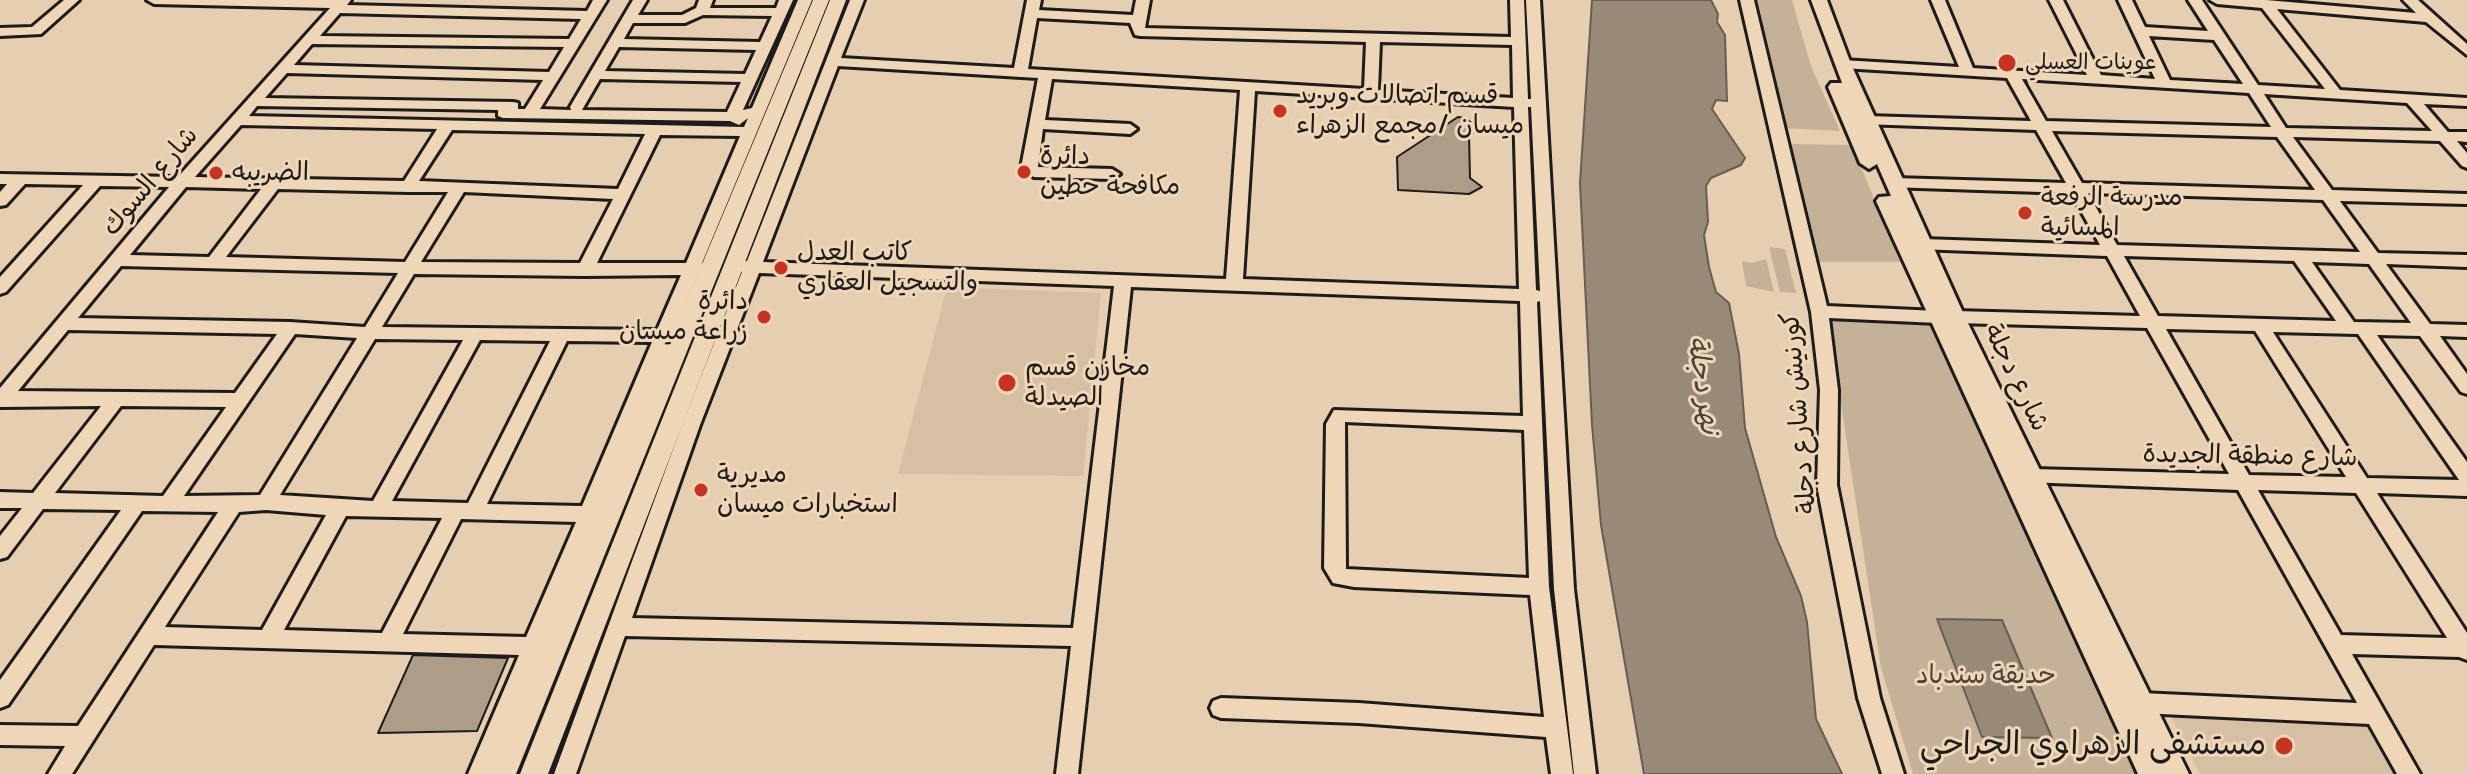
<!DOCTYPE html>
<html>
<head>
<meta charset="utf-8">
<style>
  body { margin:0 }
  canvas { display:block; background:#e6cfb0 }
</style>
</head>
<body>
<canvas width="2467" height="774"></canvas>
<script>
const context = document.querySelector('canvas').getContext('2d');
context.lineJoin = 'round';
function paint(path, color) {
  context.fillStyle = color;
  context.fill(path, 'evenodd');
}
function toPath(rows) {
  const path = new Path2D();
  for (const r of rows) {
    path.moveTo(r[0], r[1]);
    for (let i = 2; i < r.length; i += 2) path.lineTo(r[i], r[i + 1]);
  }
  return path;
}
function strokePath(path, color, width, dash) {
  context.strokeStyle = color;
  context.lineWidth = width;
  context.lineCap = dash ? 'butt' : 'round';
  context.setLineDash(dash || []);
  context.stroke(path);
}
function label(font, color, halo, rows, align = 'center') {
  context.font = font + ' "Balsamiq Sans","Playpen Sans Arabic",sans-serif';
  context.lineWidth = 6;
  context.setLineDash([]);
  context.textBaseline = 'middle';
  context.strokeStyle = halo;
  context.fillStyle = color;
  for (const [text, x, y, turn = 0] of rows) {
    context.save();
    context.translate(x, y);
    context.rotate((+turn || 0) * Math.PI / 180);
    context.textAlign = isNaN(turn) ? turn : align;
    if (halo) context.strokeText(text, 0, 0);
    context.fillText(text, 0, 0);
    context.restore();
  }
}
paint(toPath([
  [947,287,1101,293,1083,476,898,474],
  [2171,717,2369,719,2398,774,2200,774]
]), '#d5c0a4');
paint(toPath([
  [1753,0,1792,0,1811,66,1840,131,1784,128],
  [1788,144,1852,145,1900,262,1817,262],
  [1769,247,1785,249,1796,293,1780,292],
  [1766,259,1774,292,1746,286,1742,261,1752,263],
  [1828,318,1928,320,2141,774,1913,774,1881,668]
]), '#c4b197');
const water = toPath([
  [1592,0,1711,0,1718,14,1717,22,1725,35,1727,101,1716,100,1712,109,1745,158,1741,165,1711,178,1706,186,1708,222,1704,235,1709,267,1716,292,1729,303,1739,354,1745,428,1776,537,1801,596,1807,622,1816,719,1842,774,1644,774,1601,525,1592,425,1580,183,1592,0],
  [1937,619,2002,620,2052,738,1982,737,1937,619]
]);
paint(water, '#988a77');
strokePath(water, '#665e53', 2);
const building = toPath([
  [1458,117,1465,118,1480,129,1469,135,1470,178,1482,187,1469,194,1398,190,1397,157,1458,117],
  [413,655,508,658,477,731,378,733,413,655]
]);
paint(building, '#ad9d87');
strokePath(building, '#1c1c1c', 2);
const minor = toPath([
  [64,0,79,0,41,34,0,36,0,28,32,27,64,0],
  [147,0,351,0,347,5,587,11,593,0,607,0,540,109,571,110,570,107,633,0,647,0,638,15,682,15,696,8,699,0,713,0,710,8,776,8,779,0,793,0,743,110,752,108,798,0,812,0,702,263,710,269,708,273,698,275,490,774,468,774,519,655,154,645,72,774,48,774,65,746,0,745,0,725,78,726,218,512,142,511,8,705,0,708,0,680,121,510,43,509,7,557,0,559,0,536,22,508,0,508,0,492,33,493,101,406,0,407,0,388,169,187,100,186,6,292,0,294,0,277,83,185,25,184,6,205,0,206,0,192,7,184,0,184,0,174,178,177,330,8,154,4,147,0],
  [340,13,581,19,569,39,320,36,340,13],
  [703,15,772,16,760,42,624,39,633,23,685,23,703,15],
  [312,44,564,47,549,72,294,65,312,44],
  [619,47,756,50,745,74,605,71,619,47],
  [287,73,543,80,525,109,518,109,518,103,513,102,265,98,287,73],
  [600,79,741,82,727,112,582,110,600,79],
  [257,106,498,110,498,116,503,118,730,121,739,125,748,118,744,127,249,116,257,106],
  [241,125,437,129,404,181,195,177,241,125],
  [452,130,645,134,618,189,419,181,452,130],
  [660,135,740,136,686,263,597,263,660,135],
  [186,187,261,189,209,257,130,255,186,187],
  [278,189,408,192,448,192,405,262,226,257,278,189],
  [464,192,613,199,580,263,421,262,464,192],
  [121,266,398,273,365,327,290,322,78,318,121,266],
  [414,274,585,276,681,275,657,330,382,327,414,274],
  [68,330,277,334,235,393,18,391,68,330],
  [295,334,357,338,260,495,184,496,295,334],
  [375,339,463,340,373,501,280,495,375,339],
  [480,340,550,341,468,503,392,501,480,340],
  [567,341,652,342,582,506,487,504,567,341],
  [121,406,226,407,163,496,55,493,121,406],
  [266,510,326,515,262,630,165,627,239,512,266,510],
  [346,516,442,518,382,633,284,630,346,516],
  [461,519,576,522,526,637,403,634,461,519],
  [850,0,864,0,841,58,1014,68,1027,0,1041,0,1039,10,1133,15,1136,0,1150,0,1145,28,1511,37,1510,0,1524,0,1528,99,1531,99,1526,0,1540,0,1574,589,1596,774,1574,774,1554,589,1540,301,1537,302,1549,587,1573,774,1551,774,1546,737,1359,723,1221,718,1213,715,1210,708,1213,701,1221,698,1359,703,1544,717,1530,595,1354,587,1333,583,1324,568,1326,424,1334,410,1523,416,1520,301,1131,287,1078,774,1056,774,1071,646,625,636,576,774,554,774,682,425,742,272,735,267,737,263,747,261,850,0],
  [1037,18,1130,23,1135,35,1140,36,1366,42,1364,89,1028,69,1037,18],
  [1380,42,1512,45,1513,98,1378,90,1380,42],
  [838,66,1038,78,1021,168,1034,177,1112,179,1120,174,1112,169,1038,167,1043,129,1130,134,1137,129,1130,124,1045,120,1052,79,1240,90,1226,279,763,262,838,66],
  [1255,91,1514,107,1519,289,1243,279,1255,91],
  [1528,107,1531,107,1540,291,1536,290,1528,107],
  [759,273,1114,286,1073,628,632,618,700,425,759,273],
  [1345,422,1524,430,1529,578,1346,569,1345,422],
  [1740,0,1754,0,1827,306,1938,311,1946,317,1955,311,2140,316,2107,256,1917,249,1915,245,1923,239,2100,245,2071,193,1888,187,1886,183,1888,179,1894,178,2066,183,2036,130,1862,124,1862,118,1867,116,2031,121,2007,78,1842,68,1835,64,1842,60,1959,67,1931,0,1945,0,1973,68,2087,75,2049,0,2063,0,2101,75,2155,79,2118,0,2132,0,2145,27,2208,31,2188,0,2202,0,2258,85,2325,89,2262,8,2217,4,2210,0,2266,0,2416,13,2403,0,2418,0,2467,44,2467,55,2426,22,2277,9,2340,90,2467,98,2467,106,2424,104,2448,132,2467,132,2467,142,2457,141,2467,153,2467,168,2462,166,2440,141,2293,137,2332,190,2467,194,2467,204,2340,201,2378,253,2467,255,2467,267,2386,264,2430,324,2467,325,2467,337,2440,336,2467,374,2467,394,2461,392,2420,336,2377,335,2467,462,2467,496,2377,493,2467,633,2467,660,2459,657,2352,654,2420,774,2397,774,2369,724,2141,713,2133,710,2130,703,2133,696,2141,693,2357,703,2238,490,2025,482,2022,477,2025,472,2032,469,2229,474,2147,328,1955,323,1946,317,1938,323,1829,318,1838,390,1837,485,1880,698,1904,774,1882,774,1858,698,1817,485,1820,390,1811,312,1740,0],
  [2149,36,2214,40,2243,84,2170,80,2149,36],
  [2022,79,2249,93,2271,127,2046,121,2022,79],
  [2264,94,2407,103,2432,131,2286,128,2264,94],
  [2052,131,2277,137,2315,190,2082,183,2052,131],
  [2088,193,2323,200,2360,252,2117,245,2088,193],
  [2124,256,2294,261,2336,321,2158,316,2124,256],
  [2312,262,2369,264,2411,323,2354,322,2312,262],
  [2166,329,2255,331,2346,477,2249,475,2166,329],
  [2273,332,2358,334,2459,480,2367,478,2273,332],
  [2258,490,2356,493,2447,638,2341,635,2258,490]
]);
const major = toPath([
  [813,0,829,0,516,774,488,774,813,0],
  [830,0,846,0,548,774,520,774,830,0],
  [1811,0,1827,0,1851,64,1965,317,2189,774,2138,774,1876,201,1879,197,1891,196,1877,164,1869,169,1860,163,1828,87,1831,83,1842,83,1811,0]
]);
strokePath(minor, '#1c1c1c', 6);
strokePath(major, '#1c1c1c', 6);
paint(minor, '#eed6b6');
paint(major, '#eed6b6');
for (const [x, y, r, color] of [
  [2007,63,10,"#c8321e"],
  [1280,111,8,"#c8321e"],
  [1024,172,8,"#c8321e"],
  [216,173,8,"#c8321e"],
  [2025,213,8,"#c8321e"],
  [781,268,8,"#c8321e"],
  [764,317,8,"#c8321e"],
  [1007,383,10,"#c8321e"],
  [701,490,8,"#c8321e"],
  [2284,746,10,"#c8321e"]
]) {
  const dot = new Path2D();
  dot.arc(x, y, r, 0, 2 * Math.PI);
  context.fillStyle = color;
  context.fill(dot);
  strokePath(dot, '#eed6b6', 3);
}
label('22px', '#1c1c1c', '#eed6b6', [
  ["عوينات العسلي",2025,63]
], 'left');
label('26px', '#1c1c1c', '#eed6b6', [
  ["قسم اتصالات وبريد",1296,96],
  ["ميسان /مجمع الزهراء",1296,126],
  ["دائرة",1040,157],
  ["مكافحة حطين",1040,187],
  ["الضريبه",232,173],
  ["مدرسة الرفعة",2041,198],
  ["المسائية",2041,228],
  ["كاتب العدل",797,253],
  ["والتسجيل العقاري",797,283],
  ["دائرة",748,302,"right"],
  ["زراعة ميسان",748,332,"right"],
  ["مخازن قسم",1025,368],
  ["الصيدلة",1025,398],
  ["مديرية",717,475],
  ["استخبارات ميسان",717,505]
], 'left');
label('26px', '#1c1c1c', '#eed6b6', [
  ["شارع السوك",151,182,-50],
  ["شارع دجلة",2015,378,64],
  ["كورنيش شارع دجلة",1800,413,-95],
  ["شارع منطقة الجديدة",2250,457,1]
]);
label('26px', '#46413b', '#eed6b6', [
  ["حديقة سندباد",1986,676]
]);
label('italic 28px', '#47423c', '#eed6b6', [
  ["نهر دجلة",1702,385,82]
]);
label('32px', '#1c1c1c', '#eed6b6', [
  ["مستشفى الزهراوي الجراحي",2266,746]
], 'right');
</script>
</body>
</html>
